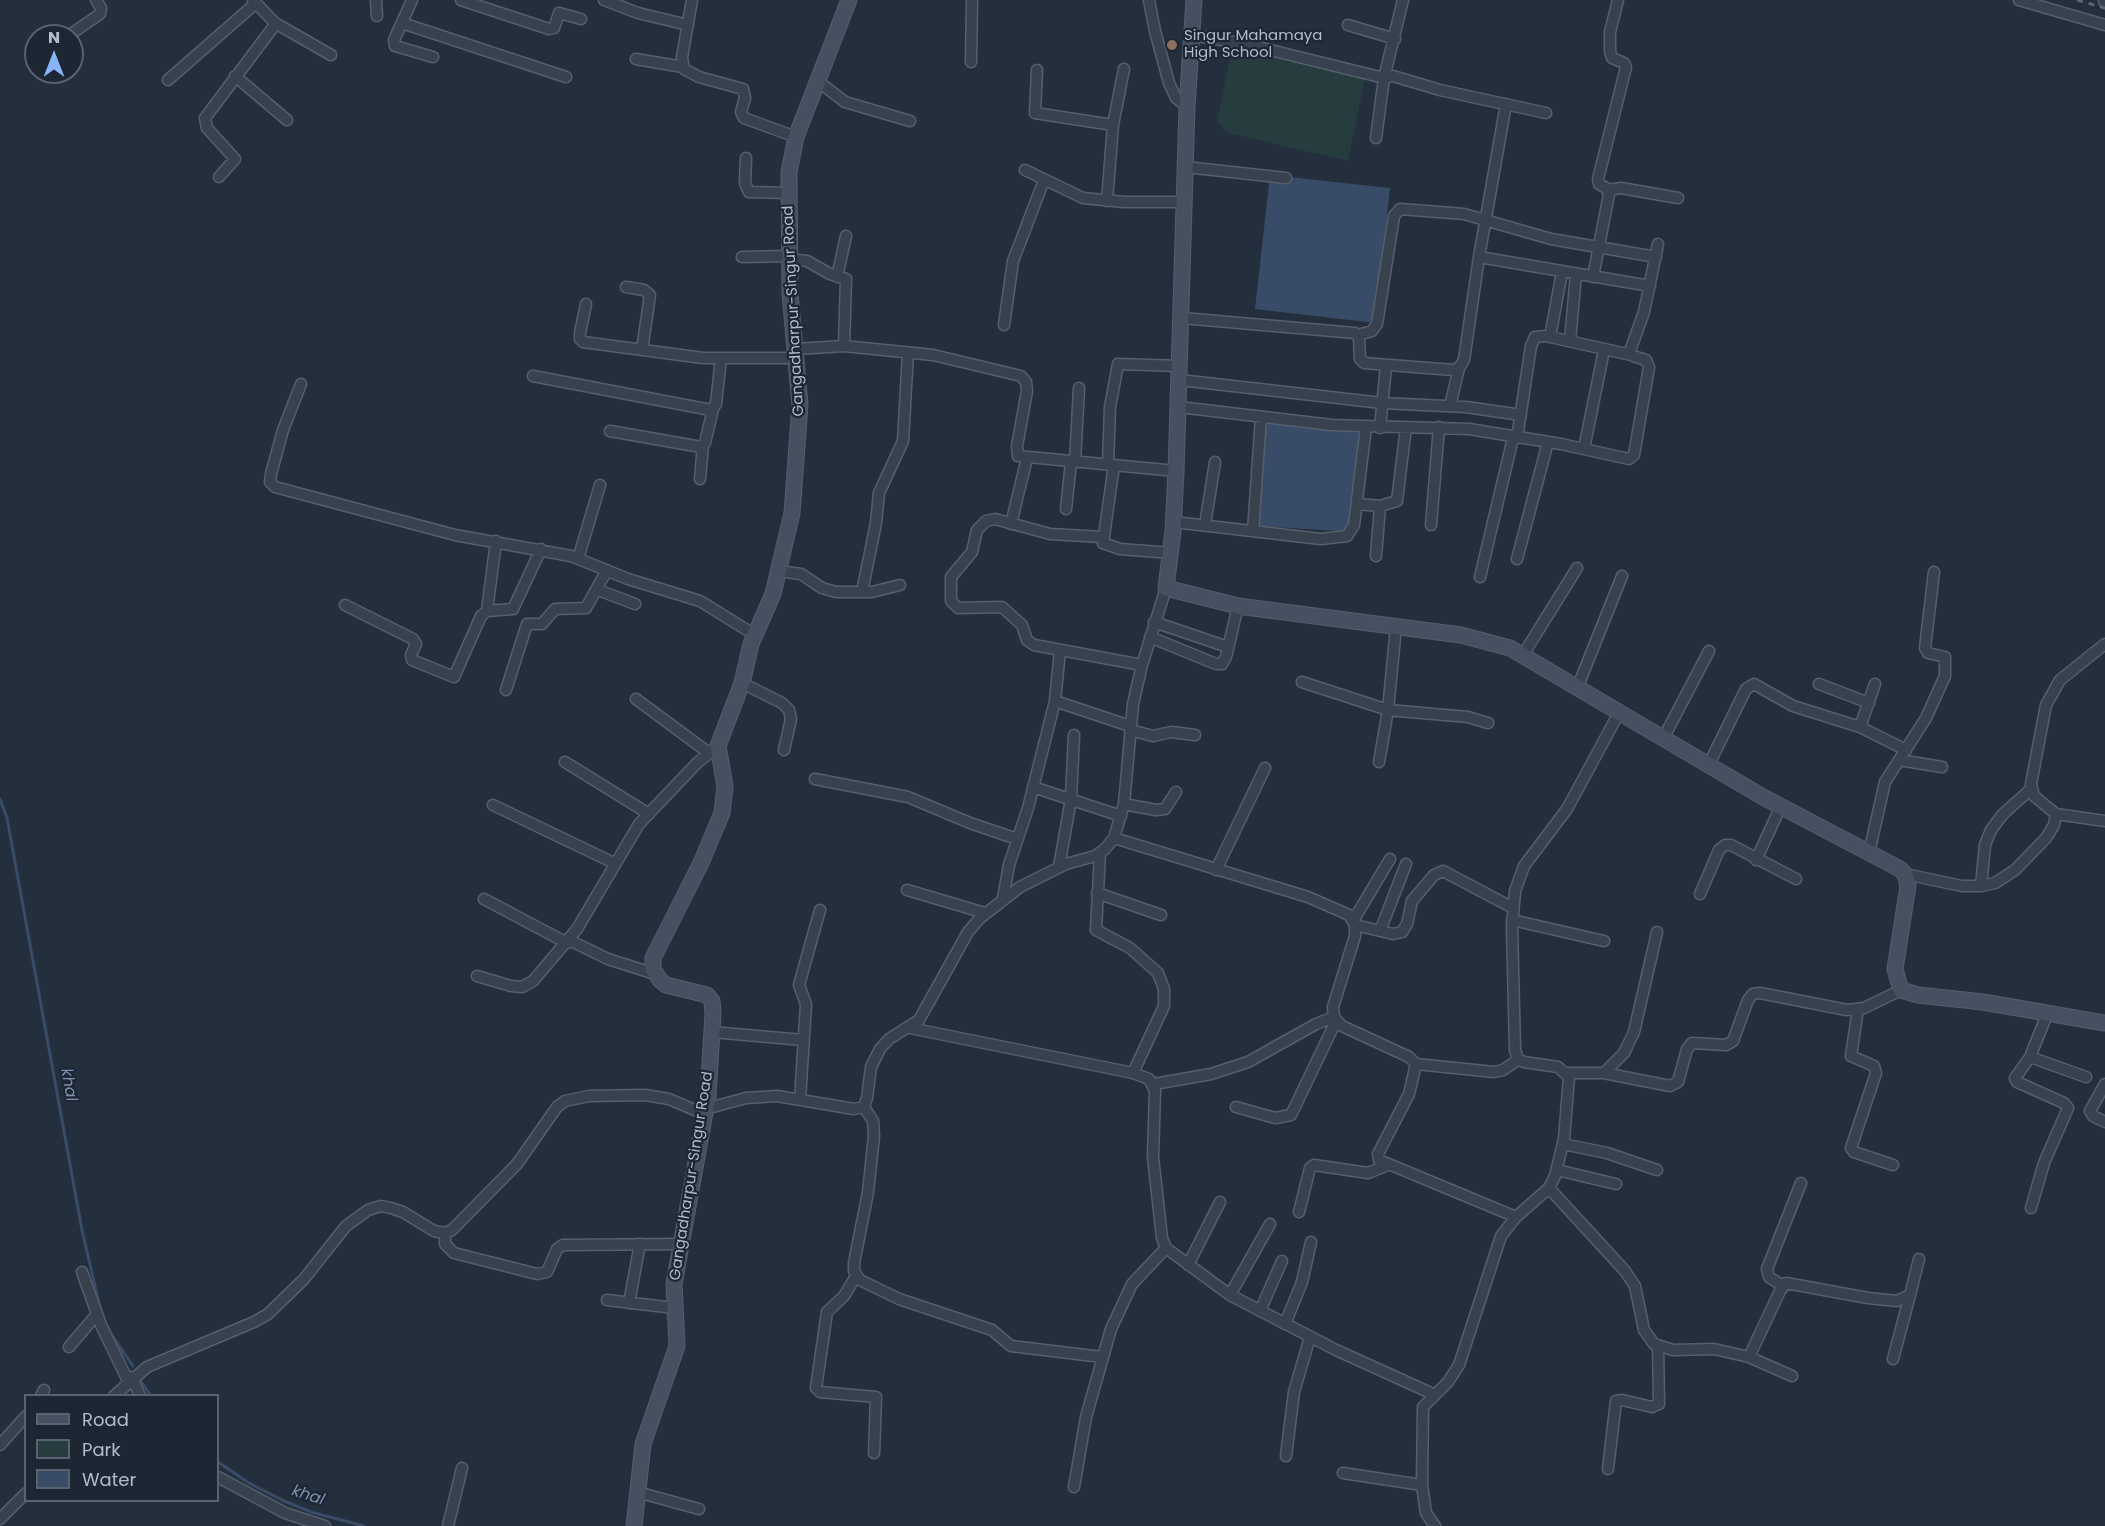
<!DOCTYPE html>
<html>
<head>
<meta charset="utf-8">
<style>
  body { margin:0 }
  #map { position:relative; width:2105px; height:1526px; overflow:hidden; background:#242f3e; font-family:Poppins,sans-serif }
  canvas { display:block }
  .legend { position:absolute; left:24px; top:1394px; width:195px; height:108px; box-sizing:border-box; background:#1d2633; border:2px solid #59626f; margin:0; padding:8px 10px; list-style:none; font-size:18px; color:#b4bcc9 }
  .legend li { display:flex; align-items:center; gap:12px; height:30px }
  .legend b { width:30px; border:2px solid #59626f }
  .north { position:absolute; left:24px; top:24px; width:60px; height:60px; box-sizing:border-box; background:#1d2633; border:2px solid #59626f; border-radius:50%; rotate:0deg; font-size:16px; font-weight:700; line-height:24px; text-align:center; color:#b4bcc9 }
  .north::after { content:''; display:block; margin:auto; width:21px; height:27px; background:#8ab4f8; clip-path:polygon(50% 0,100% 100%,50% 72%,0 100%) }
</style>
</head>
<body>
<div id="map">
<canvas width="2105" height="1526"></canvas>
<ul class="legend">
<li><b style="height:8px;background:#465061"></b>Road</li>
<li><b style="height:16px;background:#263c3f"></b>Park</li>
<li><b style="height:16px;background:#394c67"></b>Water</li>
</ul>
<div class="north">N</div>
</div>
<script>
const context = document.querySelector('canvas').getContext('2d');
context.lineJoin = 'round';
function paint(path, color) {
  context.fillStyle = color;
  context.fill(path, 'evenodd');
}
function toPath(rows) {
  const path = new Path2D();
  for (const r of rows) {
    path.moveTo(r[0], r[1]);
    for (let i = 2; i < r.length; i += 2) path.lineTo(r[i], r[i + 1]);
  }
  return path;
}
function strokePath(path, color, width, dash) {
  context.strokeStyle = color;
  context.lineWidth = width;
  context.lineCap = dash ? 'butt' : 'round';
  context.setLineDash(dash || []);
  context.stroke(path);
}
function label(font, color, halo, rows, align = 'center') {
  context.font = font + ' Poppins,sans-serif';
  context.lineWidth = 4.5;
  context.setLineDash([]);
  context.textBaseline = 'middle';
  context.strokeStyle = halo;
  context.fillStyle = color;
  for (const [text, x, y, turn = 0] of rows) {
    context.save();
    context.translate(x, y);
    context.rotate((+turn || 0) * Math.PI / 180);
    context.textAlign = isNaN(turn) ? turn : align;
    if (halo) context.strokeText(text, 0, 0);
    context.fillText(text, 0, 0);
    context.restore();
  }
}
paint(toPath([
  [1233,43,1367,70,1348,161,1229,133,1217,122]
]), '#263c3f');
paint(toPath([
  [1270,175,1390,188,1375,323,1255,309],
  [1262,423,1361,429,1355,532,1256,526]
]), '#394c67');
strokePath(toPath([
  [0,799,7,818,82,1230,101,1312],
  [111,1334,133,1366],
  [140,1380,151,1396],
  [218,1462,249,1483,282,1500,311,1512,364,1526]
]), '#394c67', 3);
const street = toPath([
  [376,0,377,16],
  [412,0,394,40,395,46,433,57],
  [461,0,549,29,554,28,559,13,581,19],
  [604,0,638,13,688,25],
  [692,0,682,57,684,69,699,77,743,89,745,98,741,112,744,118,796,137],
  [1149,0,1155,31,1169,83,1176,98,1187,107],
  [2019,0,2105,25],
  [2104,0,2105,3],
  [275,23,331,55],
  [402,23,566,77],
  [1348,25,1395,39],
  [1192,35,1246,44,1384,78,1393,76,1440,90,1546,113],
  [68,36,100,14,101,8,96,0],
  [636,59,683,67],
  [971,62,972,0],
  [1037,70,1035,113,1113,125],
  [235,76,287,120],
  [168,80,256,3],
  [819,82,845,102,910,121],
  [1376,138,1384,78,1403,0],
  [746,158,745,183,749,192,789,193],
  [1186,167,1286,178],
  [1025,170,1083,198,1124,202,1185,202],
  [219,177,235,159,207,128,205,118,274,26,273,21,253,0],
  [1608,190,1621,188,1678,198],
  [1107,201,1113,125,1124,69],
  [742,257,789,256],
  [1479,257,1650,286],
  [789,259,807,261,830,274,846,279,844,346],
  [837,277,846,236],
  [1593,277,1609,194,1606,188,1599,184,1598,179,1626,67,1624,63,1612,58,1610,51,1610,32,1618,0],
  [626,287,644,290,650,295,642,350],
  [586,304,580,333,580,339,583,342,703,358,797,358],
  [1182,318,1355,333,1359,337,1360,359,1364,363,1453,370,1459,368,1464,360,1479,257,1506,104],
  [1004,325,1013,261,1044,180],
  [1358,335,1372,331,1377,324,1394,216,1400,209,1464,214,1551,239,1656,257],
  [1550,337,1562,272],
  [1570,341,1576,274],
  [796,349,844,346,933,355,1021,376,1026,382,1027,391,1017,446,1018,456,1176,471],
  [533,376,711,410,716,404,721,358],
  [1180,380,1382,403,1466,407,1521,415],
  [301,384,283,430,271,474,270,482,275,487,455,535,571,556,628,579,700,601,755,635],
  [1450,406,1459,368],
  [1179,407,1332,425,1469,429,1561,444,1629,459,1634,455,1649,367,1646,360,1633,356,1630,351,1644,312,1658,244],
  [1380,428,1386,366],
  [610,431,701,447,705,443,713,409],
  [1517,438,1531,346,1535,337,1546,336,1631,355],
  [1584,449,1604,350],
  [1075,462,1079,388],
  [1108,465,1110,407,1118,364,1180,366],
  [1114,465,1103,543,1120,549,1171,553],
  [700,479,703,445],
  [1358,504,1380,506,1397,501,1406,427],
  [1066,509,1071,462],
  [1174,522,1321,539,1347,536,1354,525,1366,427],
  [1011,524,1027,458],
  [1205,525,1215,462],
  [1431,525,1439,427],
  [1253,531,1261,417],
  [1102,537,1050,534,995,519,986,521,977,530,972,552,951,577,951,601,958,608,1002,607,1022,625,1027,640,1034,645,1142,665],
  [1376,556,1380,506],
  [578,559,600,485],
  [1517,559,1548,442],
  [779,571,801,574,822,588,836,592,872,592,900,585],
  [1480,577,1513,438],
  [598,590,635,604],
  [862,592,876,523,879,493,903,441,908,353],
  [345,605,413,639,416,644,411,655,412,660,454,677,481,616,487,611,513,609,541,549],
  [487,611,496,541],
  [1154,622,1228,647],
  [1150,637,1216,664,1222,664,1226,657,1238,606],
  [1523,655,1577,568],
  [1302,682,1388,710,1468,717,1488,723],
  [742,683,782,703,789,710,791,719,784,750],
  [1819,684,1869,703],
  [1578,686,1622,576],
  [506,690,527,624,542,624,555,609,586,608,607,570],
  [636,699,709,753],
  [1055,701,1130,726],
  [1860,727,1875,684],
  [1130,730,1153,736,1171,732,1195,735],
  [1664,737,1709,651],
  [1899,760,1942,767],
  [565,762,649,814],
  [1379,762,1388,710,1396,627],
  [1709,764,1746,689,1754,684,1793,706,1860,727,1906,750],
  [815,779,908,797,970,823,1017,839],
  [1033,787,1121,816],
  [1124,804,1156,810,1165,809,1176,792],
  [493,805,614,863],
  [2056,814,2105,821],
  [1114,838,1308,897,1349,915,1355,925,1355,936,1333,1007,1334,1017,1342,1026,1409,1057,1416,1064,1409,1094,1378,1154,1379,1160,1516,1217],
  [1100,853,1096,930,1130,948,1158,973,1164,989,1164,1006,1133,1073],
  [1869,853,1885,782,1926,718,1945,676,1945,657,1928,653,1925,648,1934,572],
  [1756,860,1781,806],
  [1059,867,1071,799,1074,735],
  [1216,870,1265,768],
  [1905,874,1962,886,1981,886,1995,883,2015,870,2046,838,2054,825,2056,814,2034,796,2031,784,2046,705,2060,680,2105,644],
  [1981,886,1985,845,1991,830,2003,814,2031,789],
  [907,890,985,913],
  [1097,893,1161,915],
  [1700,894,1719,850,1725,845,1731,845,1796,879],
  [1003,898,1009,865,1028,808,1055,701,1060,650],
  [484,899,567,943],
  [1512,920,1604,941],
  [1353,921,1390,859],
  [1355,925,1393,934,1402,932,1407,924,1412,901,1434,875,1443,871,1513,908],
  [1380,931,1406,864],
  [569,940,608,959,655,974],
  [477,976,511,986,522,987,533,981,577,929,639,824,697,763,718,746],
  [1858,1009,1851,1056,1874,1066,1876,1073,1851,1148,1854,1152,1893,1165],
  [910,1028,1133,1073,1149,1079,1155,1091,1153,1157,1162,1238,1166,1248,1230,1295,1336,1350,1433,1394],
  [712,1032,803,1040],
  [2030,1057,2086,1077],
  [1416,1064,1494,1072,1503,1070,1519,1059],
  [1566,1073,1604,1073,1670,1086,1678,1082,1687,1049,1692,1043,1726,1045,1733,1041,1748,1000,1753,994,1760,993,1847,1010,1864,1008,1901,990],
  [1604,1073,1624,1053,1634,1032,1657,932],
  [1154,1084,1211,1074,1248,1062,1316,1024,1334,1017],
  [2105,1084,2090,1111,2093,1116,2105,1122],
  [800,1100,806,1004,799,985,820,910],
  [864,1107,873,1121,874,1136,868,1192,854,1263,854,1271,860,1280,899,1299,992,1330,1011,1346,1102,1357],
  [1236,1107,1275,1118,1291,1115,1336,1021],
  [705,1109,746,1098,777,1096,854,1109,864,1107,867,1098,871,1067,880,1049,889,1039,919,1020,968,932,980,918,1020,887,1066,864,1095,856,1105,849,1114,838,1124,804,1133,704,1142,665,1166,588],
  [1563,1144,1607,1153,1657,1170],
  [1557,1170,1616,1184],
  [1549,1188,1625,1271,1635,1286,1644,1330,1654,1344,1673,1350,1714,1349,1749,1357,1792,1376],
  [2031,1208,2044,1163,2068,1108,2064,1103,2017,1082,2015,1078,2030,1057,2048,1012],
  [1299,1212,1310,1168,1314,1165,1368,1173,1388,1165],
  [445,1233,445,1244,454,1253,537,1274,547,1272,557,1249,563,1245,682,1244],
  [1188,1265,1220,1202],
  [82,1272,101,1325,128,1381],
  [856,1276,844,1296,827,1312,816,1388,820,1392,876,1397,874,1453],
  [1783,1286,1769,1277,1767,1269,1801,1183],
  [1230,1295,1270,1224],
  [607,1300,674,1308],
  [629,1303,640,1244],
  [1260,1311,1282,1261],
  [1285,1324,1302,1282,1311,1242],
  [69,1347,97,1314],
  [1749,1357,1780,1291,1786,1283,1868,1298,1897,1301,1910,1295,1919,1259],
  [1893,1359,1910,1295],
  [132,1377,140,1396],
  [41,1396,44,1390],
  [114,1396,147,1367,254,1322,268,1314,304,1279,346,1226,368,1210,381,1206,391,1208,403,1212,434,1231,445,1233,452,1230,517,1164,557,1107,565,1101,589,1096,645,1095,669,1099,704,1114],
  [0,1445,26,1416],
  [1286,1456,1294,1392,1310,1337],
  [1608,1469,1616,1401,1622,1400,1652,1407,1659,1404,1658,1346],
  [1343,1473,1422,1485],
  [218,1477,285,1513,325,1526],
  [1074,1487,1086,1417,1111,1329,1132,1284,1166,1248],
  [637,1492,699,1509],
  [0,1519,26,1493],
  [448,1526,462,1468],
  [1435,1526,1426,1513,1422,1485,1423,1407,1448,1382,1459,1365,1501,1236,1516,1217,1549,1188,1555,1176,1564,1139,1569,1077,1558,1067,1524,1062,1518,1059,1515,1050,1512,927,1515,891,1524,866,1567,809,1620,711]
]);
const secondary = toPath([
  [1194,0,1187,107,1176,471,1173,531,1166,588,1238,606,1461,635,1510,648,1763,797,1900,869,1905,874,1908,886,1895,969,1901,990,1918,995,1983,1002,2105,1023],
  [634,1526,643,1444,677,1346,674,1284,708,1096,713,1014,712,1001,707,995,666,985,660,980,653,969,653,958,701,863,722,813,725,786,718,746,742,683,751,644,773,594,792,513,800,405,790,294,789,172,796,137,849,0]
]);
strokePath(street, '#565f6c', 13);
strokePath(secondary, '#565f6c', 17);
strokePath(street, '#38414e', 10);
strokePath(secondary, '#465061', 15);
strokePath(toPath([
  [2077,0,2105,8]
]), '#5a6575', 3, [6, 6]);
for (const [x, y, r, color] of [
  [1172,45,6,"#8d6e63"]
]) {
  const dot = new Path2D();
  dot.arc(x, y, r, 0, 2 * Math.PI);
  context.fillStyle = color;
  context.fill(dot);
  strokePath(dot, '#1d2633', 2);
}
label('15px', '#b4bcc9', '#1d2633', [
  ["Singur Mahamaya",1184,36],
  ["High School",1184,53]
], 'left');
label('15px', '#b4bcc9', '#1d2633', [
  ["Gangadharpur-Singur Road",794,311,-93],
  ["Gangadharpur-Singur Road",692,1176,-81]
]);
label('italic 16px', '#7c92b1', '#1d2633', [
  ["khal",68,1085,80],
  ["khal",308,1496,18]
]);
</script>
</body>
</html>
